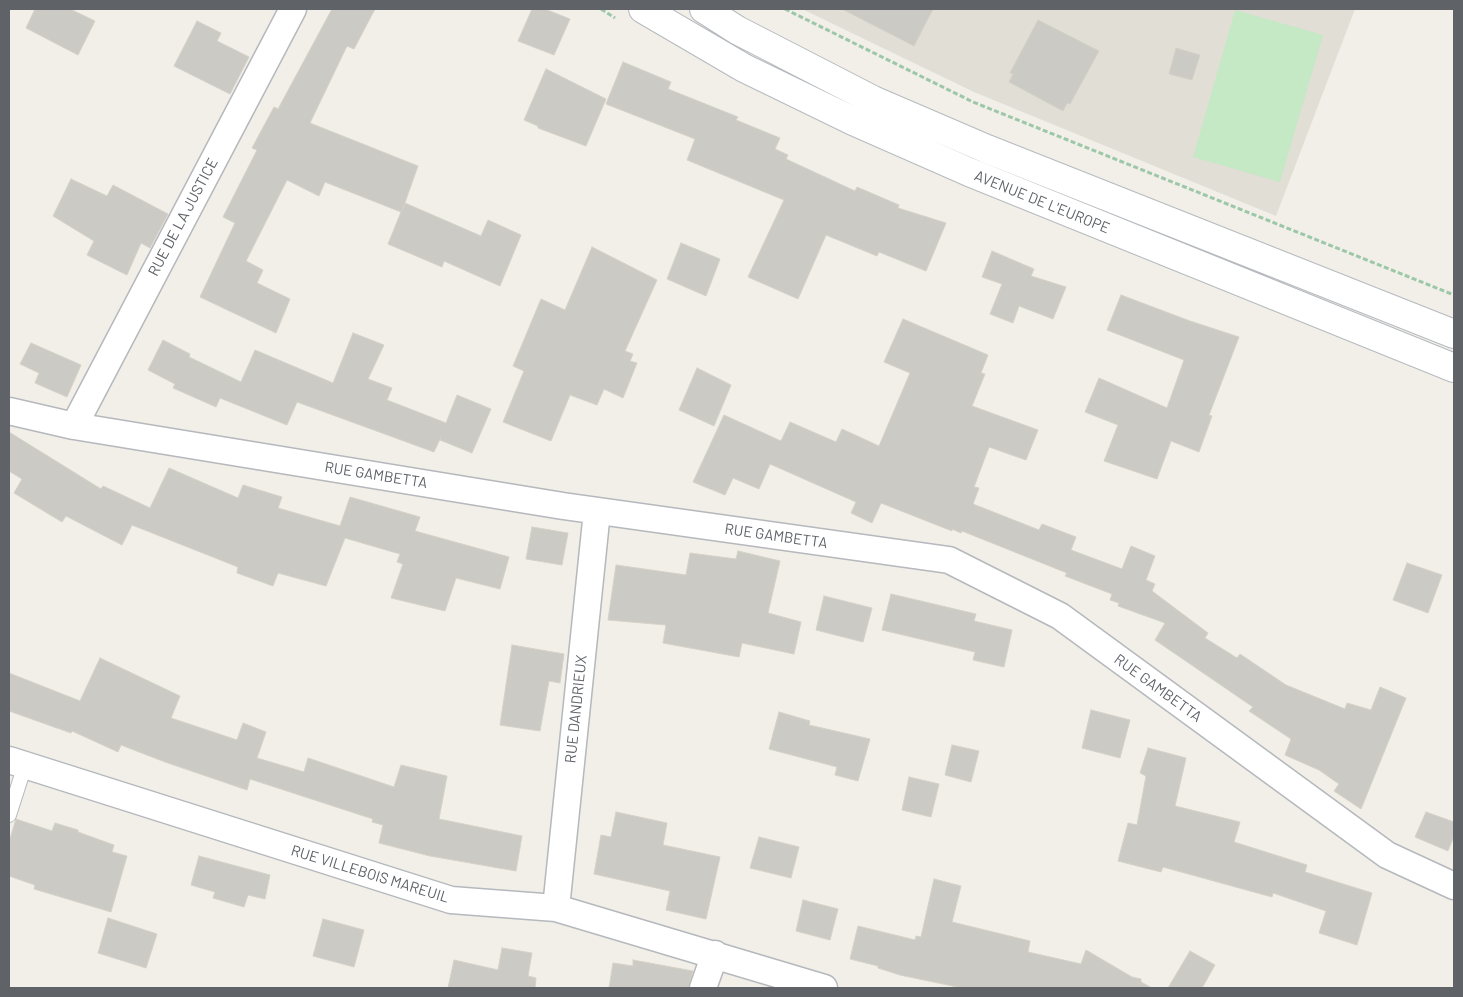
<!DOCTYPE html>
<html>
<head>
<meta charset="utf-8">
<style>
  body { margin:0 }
  #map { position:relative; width:1463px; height:997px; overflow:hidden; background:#f1efe8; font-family:Barlow,sans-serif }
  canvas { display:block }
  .frame { position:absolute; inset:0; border:10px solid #5f6368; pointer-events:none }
</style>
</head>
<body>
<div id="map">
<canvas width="1463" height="997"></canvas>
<div class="frame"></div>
</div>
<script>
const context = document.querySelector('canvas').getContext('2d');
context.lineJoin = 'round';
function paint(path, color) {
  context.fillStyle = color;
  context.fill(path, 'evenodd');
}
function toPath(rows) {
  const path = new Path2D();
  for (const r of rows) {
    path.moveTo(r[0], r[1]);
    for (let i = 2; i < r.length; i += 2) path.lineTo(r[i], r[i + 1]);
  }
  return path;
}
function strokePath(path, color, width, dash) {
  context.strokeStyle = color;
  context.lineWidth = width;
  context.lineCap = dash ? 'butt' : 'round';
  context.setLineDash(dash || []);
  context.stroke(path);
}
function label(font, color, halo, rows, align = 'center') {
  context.font = font + ' Barlow,sans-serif';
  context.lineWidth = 4;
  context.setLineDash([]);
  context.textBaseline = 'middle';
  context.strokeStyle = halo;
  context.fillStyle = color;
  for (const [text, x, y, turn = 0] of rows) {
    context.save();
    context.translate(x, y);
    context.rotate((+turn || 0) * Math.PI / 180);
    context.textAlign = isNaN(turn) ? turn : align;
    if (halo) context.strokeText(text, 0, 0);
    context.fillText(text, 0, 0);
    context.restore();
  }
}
paint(toPath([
  [802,9,1355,9,1276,216,974,92]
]), '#e1ded6');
paint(toPath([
  [1235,10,1323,35,1280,182,1193,157]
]), '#c5e8c5');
const building = toPath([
  [35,9,70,9,95,21,78,55,26,28,35,9],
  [332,9,375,9,354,49,347,46,310,123,418,166,402,211,405,203,481,236,488,220,521,235,500,286,444,261,442,267,388,244,401,212,325,182,319,196,287,180,246,261,263,270,257,283,290,299,276,333,200,297,235,223,223,217,257,150,252,148,274,107,278,109,332,9],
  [532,9,545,9,570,19,554,55,518,41,532,9],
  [842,9,933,9,914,46,842,9],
  [1038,20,1099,51,1070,104,1067,103,1063,111,1009,82,1013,74,1010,73,1038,20],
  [197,21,221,33,217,41,249,57,230,94,174,66,197,21],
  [1176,48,1200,55,1192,80,1169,74,1176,48],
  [623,62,671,82,668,89,738,117,736,120,780,138,775,149,788,155,786,159,855,191,857,187,899,205,898,208,946,223,926,271,879,252,877,256,826,235,798,299,748,277,784,200,687,160,695,139,606,104,623,62],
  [546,69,606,99,586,146,538,128,538,126,524,120,546,69],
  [71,179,107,196,113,185,168,214,150,248,141,243,127,275,87,255,94,241,53,216,71,179],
  [681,243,720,259,706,296,667,279,681,243],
  [592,247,657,280,625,351,633,354,630,361,637,363,623,398,604,389,597,405,570,395,551,441,503,422,524,371,513,366,541,299,565,310,592,247],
  [992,251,1034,269,1031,276,1066,287,1053,319,1019,306,1013,323,990,314,1002,284,982,277,992,251],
  [1121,295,1190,321,1239,337,1209,415,1212,416,1199,452,1171,441,1157,479,1104,461,1118,425,1085,412,1099,378,1167,408,1184,360,1107,330,1121,295],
  [903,319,988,355,981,373,985,374,972,406,1038,430,1026,460,989,447,974,487,979,488,973,504,1039,530,1042,524,1076,537,1071,550,1122,569,1131,546,1155,556,1146,580,1155,584,1152,591,1208,633,1205,638,1237,658,1240,654,1286,685,1345,709,1347,703,1371,710,1380,687,1406,698,1361,809,1334,791,1339,784,1319,770,1285,755,1291,739,1249,711,1253,707,1155,640,1165,623,1118,606,1119,603,1110,600,1112,594,1065,576,1067,573,962,531,961,533,952,529,952,531,881,503,872,523,851,513,856,502,770,464,759,489,733,478,725,495,693,482,724,415,781,441,790,422,836,442,842,429,879,446,910,373,884,362,903,319],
  [353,333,384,345,368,379,392,388,387,400,446,423,457,395,491,409,472,453,440,440,441,437,434,452,297,402,287,425,220,398,216,407,173,388,175,384,148,370,163,340,190,354,189,357,241,382,255,350,333,383,353,333],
  [31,343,81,365,67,397,35,383,39,373,20,364,31,343],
  [697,368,731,385,714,426,679,410,697,368],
  [9,432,101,489,103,486,150,508,169,468,238,498,243,485,282,497,278,508,340,526,350,497,420,517,415,531,509,557,500,589,456,578,445,611,391,598,403,564,397,562,400,554,345,538,326,586,278,573,273,586,237,573,238,567,132,525,122,545,66,516,62,522,14,493,22,479,9,471,9,432],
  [532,527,568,533,562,565,526,559,532,527],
  [738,551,780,561,768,613,801,622,794,654,742,643,739,657,663,643,666,625,608,620,616,565,686,575,690,553,736,559,738,551],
  [1407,563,1442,575,1428,613,1393,600,1407,563],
  [891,594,976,614,974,621,1012,630,1004,667,973,660,975,652,882,630,891,594],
  [824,596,872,608,863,642,816,630,824,596],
  [512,645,564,654,560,683,549,681,540,731,500,725,512,645],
  [100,658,180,696,171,718,237,740,243,723,266,732,257,758,304,772,308,758,394,787,401,765,447,776,439,819,522,836,516,871,430,856,379,843,383,825,372,822,373,819,250,779,247,790,165,762,121,745,118,752,72,731,71,733,9,711,9,673,80,701,100,658],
  [1091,710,1130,720,1120,758,1082,748,1091,710],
  [779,712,810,721,809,725,870,739,858,781,835,775,837,767,769,749,779,712],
  [952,745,979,751,971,782,945,775,952,745],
  [1148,748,1186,758,1175,806,1240,822,1234,842,1307,865,1305,872,1372,893,1357,945,1319,933,1326,911,1273,893,1272,897,1163,867,1161,872,1118,861,1128,823,1137,825,1146,776,1140,773,1148,748],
  [909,777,939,784,931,817,902,810,909,777],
  [616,812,667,823,663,845,720,857,706,919,666,910,670,891,594,874,601,835,611,837,616,812],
  [1426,812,1454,822,1454,836,1448,851,1415,837,1426,812],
  [16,819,52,831,55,823,78,830,78,832,114,845,112,852,127,856,111,912,34,889,35,885,9,876,9,842,16,819],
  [759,837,799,847,791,878,750,868,759,837],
  [199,856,270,875,265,899,248,895,244,907,213,898,215,892,191,885,199,856],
  [934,879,961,886,952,922,1030,941,1028,952,1081,964,1086,950,1132,977,1141,979,1141,982,1152,988,962,988,900,975,878,968,878,966,850,959,858,926,915,940,916,936,921,937,934,879],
  [803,900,838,909,830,940,796,931,803,900],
  [108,918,157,934,146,968,98,953,108,918],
  [323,919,364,930,354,967,313,956,323,919],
  [502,948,532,953,528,976,536,978,535,988,448,988,454,960,498,970,502,948],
  [1190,951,1215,965,1202,988,1168,988,1190,951],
  [633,960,693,971,688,988,609,988,613,963,633,966,633,960]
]);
paint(building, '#cccac5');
strokePath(building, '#d6d1c6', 1);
const service = toPath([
  [9,815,25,765]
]);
const minor = toPath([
  [9,411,74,426,563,506,949,560,1060,616,1387,855,1454,886],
  [74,426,293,9],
  [9,760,451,900,556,908,824,988],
  [556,908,597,511],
  [703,988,715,954]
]);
const secondary = toPath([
  [643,9,744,68,853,121,969,172,1454,368],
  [704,9,737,30,873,100,987,149,1454,334]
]);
strokePath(service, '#b5b8bc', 16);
strokePath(minor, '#b5b8bc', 29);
strokePath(secondary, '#b6babf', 30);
strokePath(toPath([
  [601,9,615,18],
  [785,9,973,102,1454,295]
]), '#9cc7a9', 3, [5, 2.5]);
strokePath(service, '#fff', 14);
strokePath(minor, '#fff', 26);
strokePath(secondary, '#fff', 28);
label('15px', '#5f6368', '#fff', [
  ["AVENUE DE L'EUROPE",1042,202,22],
  ["RUE DE LA JUSTICE",183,217,-62],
  ["RUE GAMBETTA",376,475,9],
  ["RUE GAMBETTA",776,536,8],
  ["RUE GAMBETTA",1158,688,36],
  ["RUE DANDRIEUX",576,709,-84],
  ["RUE VILLEBOIS MAREUIL",370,874,17]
]);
</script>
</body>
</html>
